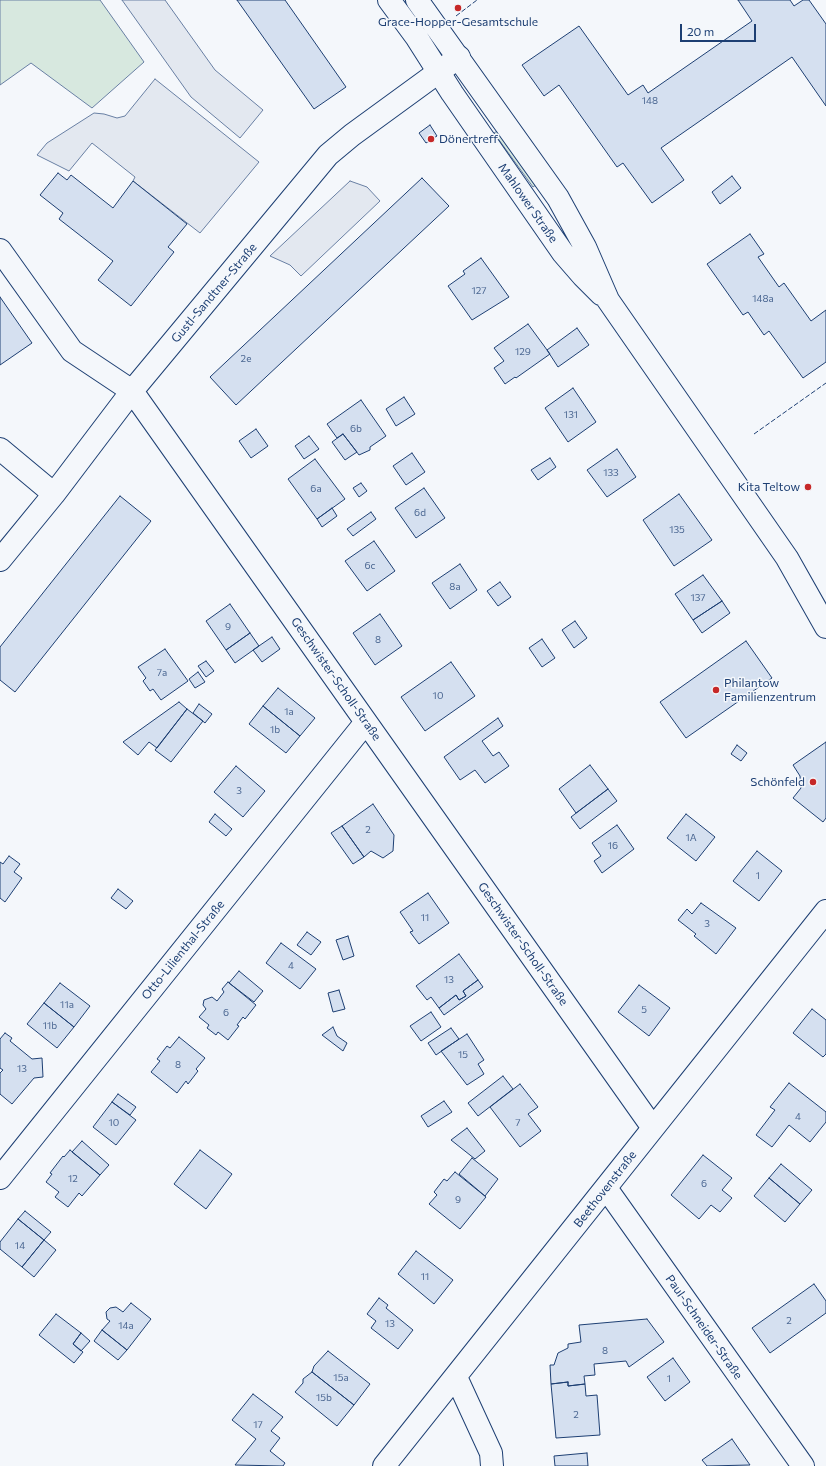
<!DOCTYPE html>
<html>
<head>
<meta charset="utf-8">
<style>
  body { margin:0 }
  #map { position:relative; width:826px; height:1466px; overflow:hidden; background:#f4f7fb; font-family:Commissioner,sans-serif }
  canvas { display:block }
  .scale { position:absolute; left:680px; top:24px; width:76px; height:18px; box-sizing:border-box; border:2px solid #1d3f73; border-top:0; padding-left:5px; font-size:12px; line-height:14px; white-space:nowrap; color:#1d3f73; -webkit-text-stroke:3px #f4f7fb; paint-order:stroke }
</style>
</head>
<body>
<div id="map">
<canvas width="826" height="1466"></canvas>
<div class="scale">20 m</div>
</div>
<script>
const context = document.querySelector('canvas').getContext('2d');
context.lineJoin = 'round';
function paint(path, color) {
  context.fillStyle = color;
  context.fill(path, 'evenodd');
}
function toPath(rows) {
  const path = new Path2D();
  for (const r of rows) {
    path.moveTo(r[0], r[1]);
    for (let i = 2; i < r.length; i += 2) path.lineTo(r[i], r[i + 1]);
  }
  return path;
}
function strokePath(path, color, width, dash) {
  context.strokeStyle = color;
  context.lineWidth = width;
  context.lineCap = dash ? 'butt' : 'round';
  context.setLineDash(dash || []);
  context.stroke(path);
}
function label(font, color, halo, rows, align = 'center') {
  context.font = font + ' Commissioner,sans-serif';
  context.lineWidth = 3;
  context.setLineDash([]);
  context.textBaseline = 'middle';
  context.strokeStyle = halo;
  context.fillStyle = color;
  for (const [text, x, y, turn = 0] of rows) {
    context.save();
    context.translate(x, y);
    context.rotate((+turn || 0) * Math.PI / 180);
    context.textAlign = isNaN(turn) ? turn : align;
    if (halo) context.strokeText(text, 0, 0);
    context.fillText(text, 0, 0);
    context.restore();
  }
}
const green = toPath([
  [0,0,100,0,144,62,92,108,31,63,0,85,0,0],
  [502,128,540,182,533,187,494,133,502,128]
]);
paint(green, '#d7e8df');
strokePath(green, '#687fa3', 1);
const parking = toPath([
  [122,0,165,0,215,70,263,110,240,138,191,97,122,0],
  [155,79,259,162,200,233,133,181,135,177,92,143,69,171,37,155,47,143,94,113,104,114,117,118,125,116,155,79],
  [350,181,367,187,380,201,301,276,290,265,270,256,350,181]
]);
paint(parking, '#e3e8f0');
strokePath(parking, '#687fa3', 1);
const building = toPath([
  [237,0,285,0,346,87,314,109,237,0],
  [738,0,790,0,794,6,803,0,809,0,826,24,826,106,792,57,661,148,684,180,652,203,623,163,617,167,559,85,544,96,522,65,579,26,628,95,643,85,648,93,752,21,738,0],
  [430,125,437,136,426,143,419,133,430,125],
  [58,173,67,180,71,175,113,208,133,181,187,224,168,247,174,252,131,306,98,280,113,261,59,219,63,213,40,195,58,173],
  [732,176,741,188,720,204,712,192,732,176],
  [422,178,449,206,236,405,210,377,422,178],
  [750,234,764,254,758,257,779,287,784,283,811,321,826,310,826,362,803,378,769,331,764,335,748,312,743,315,707,264,750,234],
  [481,258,509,297,472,320,448,286,465,274,463,271,481,258],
  [0,297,32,343,0,365,0,297],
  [528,324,550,354,516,378,515,377,505,384,494,368,504,361,494,348,528,324],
  [577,328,589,345,558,367,547,350,577,328],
  [573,388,596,422,568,442,545,408,573,388],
  [404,397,415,414,396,426,386,409,404,397],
  [361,400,386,436,370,447,370,450,359,455,343,434,337,438,327,424,361,400],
  [256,429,268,446,251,458,239,441,256,429],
  [343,434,357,452,345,460,332,442,343,434],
  [309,436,319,449,304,459,295,446,309,436],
  [617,449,636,477,607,497,587,470,617,449],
  [412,453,425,472,406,485,393,466,412,453],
  [550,458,556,467,538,480,531,470,550,458],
  [315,459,345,499,317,519,288,479,315,459],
  [361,483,367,491,359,497,353,488,361,483],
  [424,488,445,518,416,538,395,508,424,488],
  [679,494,712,540,674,566,643,520,679,494],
  [120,496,151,521,15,692,0,680,0,647,120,496],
  [332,508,337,516,322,527,317,519,332,508],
  [371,512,376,519,353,536,347,529,371,512],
  [374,541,395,571,367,591,345,561,374,541],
  [460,564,477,590,450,609,432,583,460,564],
  [703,575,722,601,693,620,675,594,703,575],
  [500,582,511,597,498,606,487,591,500,582],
  [722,601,730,613,702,633,693,620,722,601],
  [230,604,250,633,226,650,206,621,230,604],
  [380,614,402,646,375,665,353,633,380,614],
  [575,621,587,638,574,648,562,630,575,621],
  [250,633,259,646,235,663,226,650,250,633],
  [272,637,280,649,262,662,253,650,272,637],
  [542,639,555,658,542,667,529,648,542,639],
  [746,641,772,678,686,738,660,702,746,641],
  [165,649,188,681,161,700,153,689,150,691,143,681,146,678,138,667,165,649],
  [206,661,214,671,206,677,198,666,206,661],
  [451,662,475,696,425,731,401,697,451,662],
  [198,672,205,682,195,688,189,679,198,672],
  [278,688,315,718,300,736,263,706,278,688],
  [179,702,187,709,157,748,149,742,138,755,123,742,179,702],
  [199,704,212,714,205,723,193,713,199,704],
  [263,706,300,736,286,753,249,724,263,706],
  [187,709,203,721,171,762,155,750,187,709],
  [498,718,503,726,482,741,493,756,499,752,509,766,485,783,475,770,460,780,444,757,498,718],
  [826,742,826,818,823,822,793,798,801,788,800,776,793,765,826,742],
  [737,745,747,753,741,761,731,754,737,745],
  [590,765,608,789,576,813,559,789,590,765],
  [236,766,265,791,243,817,214,792,236,766],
  [608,789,617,801,580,829,571,817,608,789],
  [373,804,394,835,393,851,383,858,371,851,364,857,342,826,373,804],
  [215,814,232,829,226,836,209,822,215,814],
  [686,814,715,837,696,861,667,838,686,814],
  [617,825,634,849,602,873,594,861,601,856,592,843,617,825],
  [342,826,364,857,353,864,331,833,342,826],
  [757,851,782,871,759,901,733,881,757,851],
  [9,856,20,864,14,872,22,878,5,902,0,898,0,862,3,864,9,856],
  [118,889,133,901,126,909,111,898,118,889],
  [428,893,449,923,419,944,410,932,413,931,400,912,428,893],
  [701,903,736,928,716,954,694,936,696,934,678,920,687,909,692,914,701,903],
  [307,932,321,942,311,955,297,945,307,932],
  [348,936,354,956,343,960,336,940,348,936],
  [281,943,316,969,300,989,266,963,281,943],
  [459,954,478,980,463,991,466,996,459,1000,456,995,439,1008,431,997,427,1000,416,986,459,954],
  [239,971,263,991,254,1002,229,983,239,971],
  [478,980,483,987,444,1015,439,1008,456,995,459,1000,466,996,463,991,478,980],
  [228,982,256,1005,245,1019,243,1017,237,1025,239,1026,228,1040,218,1032,216,1035,207,1028,209,1025,199,1017,206,1009,203,1005,204,1000,212,997,217,1001,224,992,222,989,228,982],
  [60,983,90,1006,74,1027,44,1003,60,983],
  [639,985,670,1008,649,1036,618,1012,639,985],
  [339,990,345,1009,333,1012,328,993,339,990],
  [44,1003,74,1027,57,1048,27,1024,44,1003],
  [812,1009,826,1020,826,1054,823,1057,793,1033,812,1009],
  [431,1012,441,1027,421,1041,410,1026,431,1012],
  [333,1027,337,1036,347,1043,343,1051,322,1035,333,1027],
  [451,1028,459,1039,436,1055,428,1043,451,1028],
  [5,1033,12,1038,10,1041,32,1059,42,1058,43,1077,34,1078,12,1104,0,1094,0,1073,3,1070,0,1068,0,1039,5,1033],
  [467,1034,484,1060,478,1064,484,1074,467,1085,441,1051,467,1034],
  [179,1037,205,1058,196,1069,198,1071,188,1084,186,1081,177,1093,151,1072,160,1061,157,1059,167,1046,170,1048,179,1037],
  [503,1076,513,1089,478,1116,468,1103,503,1076],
  [789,1083,826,1112,826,1122,810,1142,789,1125,772,1147,756,1135,775,1110,770,1107,789,1083],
  [520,1084,538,1107,528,1114,541,1131,520,1147,490,1107,520,1084],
  [118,1094,136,1107,130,1115,112,1102,118,1094],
  [444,1101,452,1112,428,1127,421,1116,444,1101],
  [112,1102,136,1120,116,1145,93,1127,112,1102],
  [467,1128,485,1151,475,1159,451,1140,467,1128],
  [82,1141,109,1165,100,1175,72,1152,82,1141],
  [70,1150,100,1175,82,1196,79,1193,68,1207,55,1197,59,1192,46,1182,52,1174,50,1173,63,1156,64,1157,70,1150],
  [200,1150,232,1174,206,1209,174,1184,200,1150],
  [703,1155,732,1178,722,1190,732,1198,720,1212,711,1205,699,1219,671,1195,703,1155],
  [472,1158,498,1179,485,1196,459,1174,472,1158],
  [781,1164,812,1190,800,1204,769,1178,781,1164],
  [455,1172,486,1197,460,1229,429,1204,437,1195,434,1192,444,1179,447,1181,455,1172],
  [769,1178,800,1204,785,1222,754,1196,769,1178],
  [25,1211,51,1232,44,1240,18,1219,25,1211],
  [18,1219,44,1240,22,1267,0,1249,0,1242,18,1219],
  [44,1240,56,1250,34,1277,22,1267,44,1240],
  [416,1251,453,1280,434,1304,398,1274,416,1251],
  [814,1284,826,1301,826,1313,770,1353,752,1328,814,1284],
  [379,1298,388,1305,386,1308,413,1330,398,1349,371,1328,376,1321,367,1314,379,1298],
  [131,1303,151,1319,127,1350,102,1330,110,1321,107,1319,106,1312,110,1308,116,1307,123,1312,131,1303],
  [56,1314,81,1333,73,1344,83,1352,74,1363,39,1335,56,1314],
  [647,1319,664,1342,629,1367,626,1361,594,1364,595,1375,584,1376,585,1384,568,1386,568,1382,551,1384,550,1365,554,1365,558,1353,568,1348,568,1344,581,1342,579,1325,647,1319],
  [102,1330,127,1350,118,1360,94,1341,102,1330],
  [81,1333,90,1341,81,1351,73,1344,81,1333],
  [328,1351,370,1384,354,1405,312,1372,314,1366,328,1351],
  [673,1358,690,1382,665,1401,647,1377,673,1358],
  [312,1372,354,1405,337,1426,295,1392,303,1383,303,1379,312,1372],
  [568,1382,568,1386,585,1384,586,1396,597,1395,600,1435,556,1438,551,1384,568,1382],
  [253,1394,283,1417,271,1431,280,1438,270,1451,285,1463,283,1466,235,1465,256,1439,232,1420,253,1394],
  [732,1439,750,1465,707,1466,702,1460,732,1439],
  [587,1453,588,1466,555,1466,554,1456,587,1453]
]);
paint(building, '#d5e0f0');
strokePath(building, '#1d3f73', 1);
const minor = toPath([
  [0,250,72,351,132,391,653,1128],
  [0,449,54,494],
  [0,560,54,494,132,391,328,155,352,135,459,57],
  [0,1178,366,722],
  [606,1188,803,1466],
  [456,1377,491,1453,492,1466],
  [384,1466,826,911]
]);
const major = toPath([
  [389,0,417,38,452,93,563,253,583,276,601,294],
  [417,0,558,198,585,247,608,300,787,558,826,627]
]);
strokePath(minor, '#1d3f73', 24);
strokePath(major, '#1d3f73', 24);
strokePath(minor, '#f4f7fb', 22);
strokePath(major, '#f4f7fb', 22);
strokePath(toPath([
  [456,16,477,0],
  [754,434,826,383]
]), '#1d3f73', 1, [5, 2]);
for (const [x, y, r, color] of [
  [458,8,4,"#c62828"],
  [431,139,4,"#c62828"],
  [808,487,4,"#c62828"],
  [716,690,4,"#c62828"],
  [813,782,4,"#c62828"]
]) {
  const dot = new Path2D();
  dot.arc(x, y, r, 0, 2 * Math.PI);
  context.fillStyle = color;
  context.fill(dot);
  strokePath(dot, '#f4f7fb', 1.5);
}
label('10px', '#4b6792', null, [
  ["148",650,101],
  ["127",479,291],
  ["148a",763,299],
  ["129",523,352],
  ["2e",246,359],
  ["131",571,415],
  ["6b",356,429],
  ["133",611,473],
  ["6a",316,489],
  ["6d",420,513],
  ["135",677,530],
  ["6c",370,566],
  ["8a",455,587],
  ["137",698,598],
  ["9",228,627],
  ["8",378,640],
  ["7a",162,673],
  ["10",438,696],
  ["1a",289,712],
  ["1b",275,730],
  ["3",239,791],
  ["2",368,830],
  ["1A",691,838],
  ["16",613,846],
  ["1",758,876],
  ["11",425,918],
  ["3",707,924],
  ["4",291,966],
  ["13",449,980],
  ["11a",67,1005],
  ["5",644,1010],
  ["6",226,1013],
  ["11b",50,1026],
  ["15",463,1055],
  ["8",178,1065],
  ["13",22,1069],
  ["4",798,1117],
  ["10",114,1123],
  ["7",518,1123],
  ["12",73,1179],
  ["6",704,1184],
  ["9",458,1200],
  ["14",20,1246],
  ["11",425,1277],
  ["2",789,1321],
  ["13",390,1324],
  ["14a",126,1326],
  ["8",605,1351],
  ["15a",341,1378],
  ["1",669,1379],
  ["15b",324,1398],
  ["2",576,1415],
  ["17",258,1425]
]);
label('12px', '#1d3f73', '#f4f7fb', [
  ["Grace-Hopper-Gesamtschule",458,22,"center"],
  ["Dönertreff",439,139],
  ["Kita Teltow",800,487,"right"],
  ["Philantow",724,683],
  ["Familienzentrum",724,697],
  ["Schönfeld",805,782,"right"]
], 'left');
label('12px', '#1d3f73', '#f4f7fb', [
  ["Mahlower Straße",528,203,55],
  ["Gustl-Sandtner-Straße",214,293,-50],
  ["Geschwister-Scholl-Straße",336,679,55],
  ["Geschwister-Scholl-Straße",523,944,55],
  ["Otto-Lilienthal-Straße",183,950,-51],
  ["Beethovenstraße",605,1189,-52],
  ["Paul-Schneider-Straße",704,1327,55]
]);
</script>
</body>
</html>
